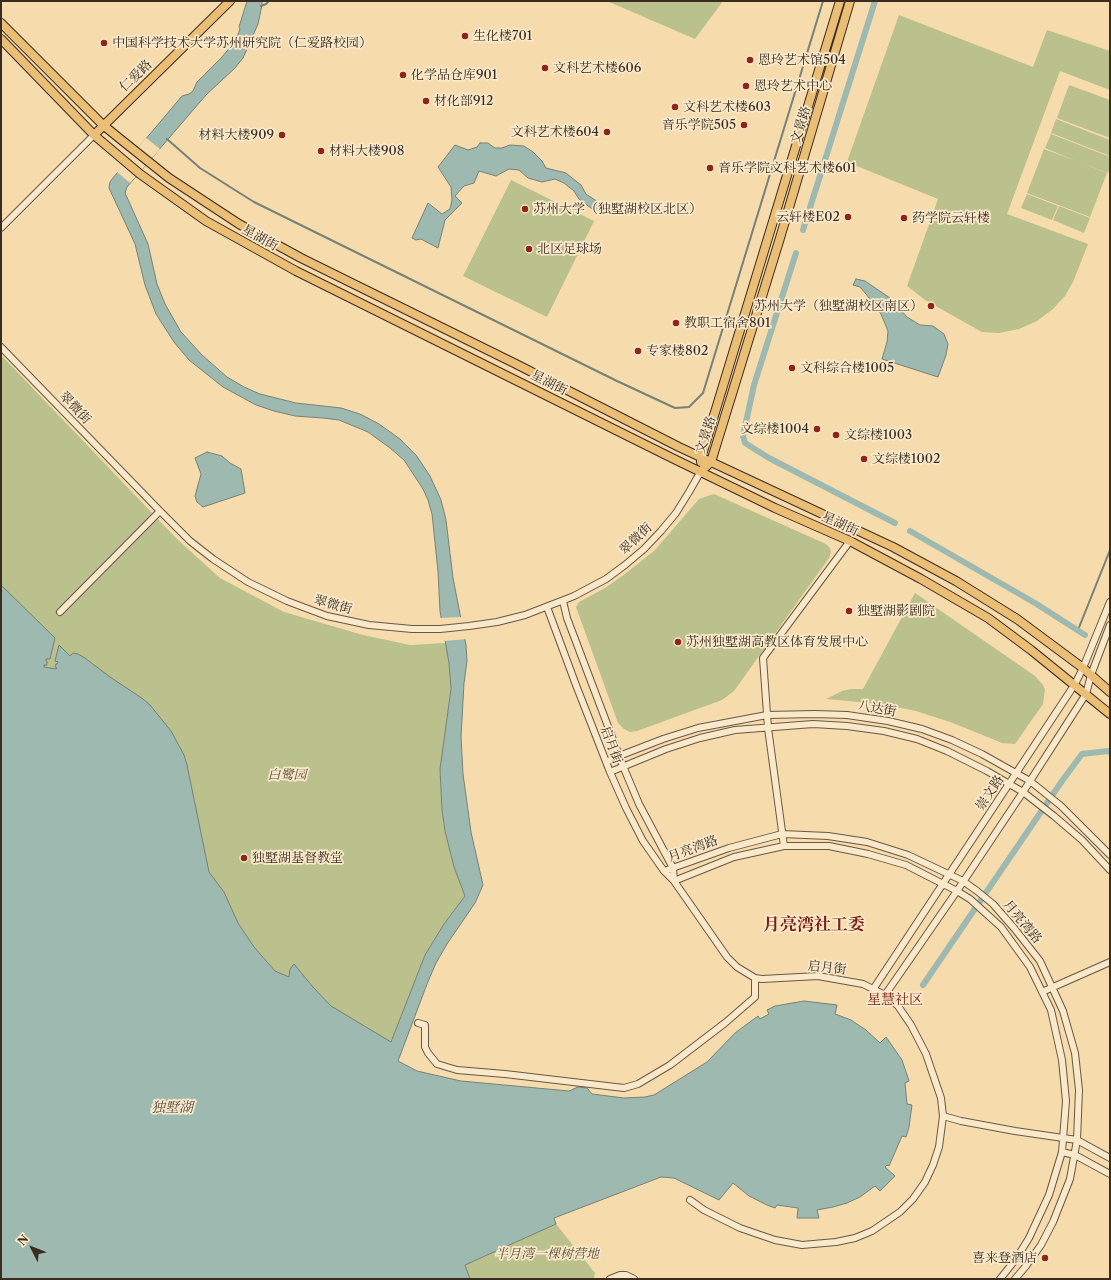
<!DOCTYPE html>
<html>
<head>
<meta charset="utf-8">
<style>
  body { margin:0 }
  #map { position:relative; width:1111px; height:1280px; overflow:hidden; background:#f6dbac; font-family:"Libre Caslon Text",serif }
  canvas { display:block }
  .frame { position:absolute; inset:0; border:2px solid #3a2c21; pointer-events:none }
  .north { position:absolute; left:12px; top:1228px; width:40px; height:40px; -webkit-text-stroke:3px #f9e8c9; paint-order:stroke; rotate:312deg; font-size:11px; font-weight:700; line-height:16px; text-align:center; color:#3a2c21 }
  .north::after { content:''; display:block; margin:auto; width:14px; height:18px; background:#3a2c21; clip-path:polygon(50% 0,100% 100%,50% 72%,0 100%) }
</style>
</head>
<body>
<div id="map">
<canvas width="1111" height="1280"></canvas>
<div class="frame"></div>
<div class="north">N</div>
</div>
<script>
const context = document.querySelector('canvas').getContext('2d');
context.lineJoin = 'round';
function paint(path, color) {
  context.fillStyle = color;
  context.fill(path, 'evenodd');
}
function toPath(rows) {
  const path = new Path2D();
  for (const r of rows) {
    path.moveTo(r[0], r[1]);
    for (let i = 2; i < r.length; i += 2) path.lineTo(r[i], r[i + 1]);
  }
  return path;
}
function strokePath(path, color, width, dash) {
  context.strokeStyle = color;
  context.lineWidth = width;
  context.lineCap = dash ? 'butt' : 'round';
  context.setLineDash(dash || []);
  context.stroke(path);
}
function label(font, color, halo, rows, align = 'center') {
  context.font = font + ' "Libre Caslon Text","Noto Serif SC",serif';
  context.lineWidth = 3.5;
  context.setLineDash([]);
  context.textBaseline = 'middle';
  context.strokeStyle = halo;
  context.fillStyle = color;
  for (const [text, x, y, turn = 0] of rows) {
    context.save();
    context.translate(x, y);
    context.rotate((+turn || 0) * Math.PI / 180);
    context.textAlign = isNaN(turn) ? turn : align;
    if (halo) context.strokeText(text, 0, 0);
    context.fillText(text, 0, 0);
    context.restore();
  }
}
paint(toPath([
  [607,1,723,1,695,39],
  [899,15,1033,67,1047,30,1110,51,1110,90,1060,71,1007,214,1088,244,1073,282,1065,296,1053,309,1037,321,1019,329,999,333,982,332,925,300,907,286,938,199,847,162],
  [1069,85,1110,100,1110,138,1057,118],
  [1056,119,1110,140,1110,156,1051,133],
  [1051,134,1110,157,1110,167,1108,173,1076,161,1107,173,1090,217,1027,193,1044,149,1076,161,1045,148],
  [511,180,594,221,547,317,463,276],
  [1027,194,1058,206,1052,220,1021,208],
  [1059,206,1090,218,1084,233,1053,220],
  [1,355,176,538,220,578,284,612,363,635,410,645,446,643,449,663,451,689,440,769,442,810,445,831,454,867,465,896,444,924,425,955,391,1043,292,1025,1,675],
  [714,494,826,544,830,548,831,552,829,558,734,691,722,700,637,731,630,732,624,729,618,723,576,607,579,602,605,588,625,574,655,550,699,499],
  [915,593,1035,676,1043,685,1045,690,1043,704,1015,744,1002,743,953,723,916,711,881,704,826,699,842,691,851,689,863,689],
  [556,1224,595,1273,594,1279,470,1279,465,1265]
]), '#bac18c');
const water = toPath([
  [247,1,262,1,262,5,258,24,243,58,235,68,206,95,127,187,125,193,148,244,157,284,165,304,181,332,202,355,227,377,244,387,260,394,296,403,341,408,360,414,379,424,400,439,416,455,430,476,441,500,446,520,453,578,466,645,467,661,464,683,461,737,463,774,471,832,483,885,475,903,447,944,436,963,427,984,398,1061,417,1071,461,1081,569,1091,578,1087,587,1088,592,1094,624,1098,645,1097,654,1095,707,1062,735,1033,758,1016,760,1019,769,1014,767,1010,775,1006,804,1001,837,1005,835,1014,851,1020,866,1030,880,1043,886,1037,902,1060,909,1081,905,1083,907,1104,912,1105,909,1127,906,1137,902,1136,889,1166,887,1165,885,1167,895,1176,880,1191,875,1186,860,1197,847,1203,833,1207,817,1210,819,1218,797,1218,798,1208,777,1205,775,1208,767,1205,749,1196,733,1183,719,1200,674,1178,661,1177,554,1218,556,1224,465,1265,470,1279,1,1279,1,585,55,638,50,659,46,659,46,661,47,661,47,665,44,665,44,667,56,669,57,668,55,667,56,664,57,664,58,662,55,661,59,645,70,656,73,653,78,654,85,658,110,677,143,699,150,705,171,731,184,755,187,765,209,872,224,892,238,923,254,947,275,971,289,977,290,969,294,964,312,986,331,1006,391,1042,425,955,444,924,465,896,454,867,445,831,442,810,440,769,451,689,449,663,440,611,438,571,432,514,428,500,423,489,404,460,390,448,368,432,339,420,323,418,295,416,274,411,256,405,223,387,189,360,174,342,156,314,145,285,135,244,109,188,110,182,112,179,182,96,189,94,193,91,197,82,222,57,236,40,240,29,239,27,247,1],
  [480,143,488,143,495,148,502,148,510,145,524,146,533,152,542,161,546,168,566,173,581,185,586,194,604,206,600,215,579,199,574,191,564,183,555,179,542,182,528,178,519,170,509,169,496,176,479,171,474,183,464,186,455,196,462,203,445,220,438,248,421,239,416,240,412,238,428,203,442,214,450,209,452,200,451,187,438,167,455,145,468,150,477,147,480,143],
  [856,279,865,281,890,298,907,317,920,325,933,326,944,334,948,344,946,355,938,377,882,359,887,342,888,331,881,314,866,294,860,287,853,285,856,279],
  [207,452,222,456,230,463,241,469,245,493,203,507,197,502,195,496,201,474,195,458,207,452]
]);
paint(water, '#9ebab0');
strokePath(water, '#768177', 1);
paint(toPath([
  [146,138,160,149,130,183,117,172],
  [462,617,468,639,443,641,439,618]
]), '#f6dbac');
strokePath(toPath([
  [261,6,266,4,269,1],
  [167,139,200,168,254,202,617,381,675,408,689,407,703,393,823,1],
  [1078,630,1110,550]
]), '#768177', 2);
strokePath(toPath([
  [803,230,875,1],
  [796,253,754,385,743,436,745,443,769,458,895,523],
  [910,531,1035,603,1085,635],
  [923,985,1062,781,1082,754,1108,751,1110,752]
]), '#9ebab0', 6);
const minor = toPath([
  [1,228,94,135],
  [1,347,160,511,190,541,213,559,248,582,287,601,327,616,369,625,412,629,440,629,469,626,497,622,525,615,574,596,606,579,625,565,644,549,661,531,676,513,689,492,701,471],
  [563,601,567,618,623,766,639,804,673,868,674,881],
  [547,607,576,685,610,772,626,808,643,841,664,871,674,881,727,957,737,967,755,978,762,979,818,976,863,984,885,995,898,1006,911,1025,926,1054,941,1098,943,1116,939,1147,933,1165,925,1182,913,1199,900,1212,872,1231,855,1238,836,1242,802,1245,775,1240,740,1228,704,1210,690,1200],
  [60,612,160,511],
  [606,762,619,756,663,739,698,728,767,715,815,714,847,715,888,721,922,729,952,740,982,754,1030,781,1061,806,1110,855],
  [610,772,666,749,700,738,735,730,813,724,847,726,884,731,917,739,947,751,987,771,1023,792,1054,816,1082,840,1110,870],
  [784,846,768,728,763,658,850,541],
  [664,871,729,848,782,834,828,836,867,842,908,855,963,881,977,891,993,904,1014,928,1040,961,1063,1011,1075,1053,1079,1090,1077,1140,1070,1179,1053,1222,1041,1245,1026,1266,1015,1279],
  [674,881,734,857,784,846,829,846,868,854,906,865,957,891,970,899,1001,927,1030,967,1051,1010,1062,1060,1066,1101,1062,1152,1049,1195,1029,1238,1016,1259,1000,1279],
  [874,988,1075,684,1083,668,1110,602],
  [1042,992,1110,962],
  [885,995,957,891,1023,792,1086,694,1091,675,1110,625],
  [418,1023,425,1025,425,1047,428,1053,437,1064,457,1070,505,1074,624,1088,638,1084,670,1065,725,1023,755,997,755,978],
  [943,1116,961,1121,1015,1131,1077,1140,1110,1158],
  [1062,1152,1075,1155,1110,1174],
  [610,1279,620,1275,626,1275,634,1279]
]);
const major = toPath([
  [1,23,103,125,119,138,169,178,239,224,301,258,516,364,679,447,893,547,956,581,1017,619,1083,668,1110,692],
  [1,39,94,135,140,174,206,221,296,271,674,459,775,508,850,541,921,579,988,618,1031,650,1110,714],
  [94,135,230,1],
  [701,462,701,458,709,432,840,1],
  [701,471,711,462,780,238,850,1]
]);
strokePath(minor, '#695844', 8);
strokePath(major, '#3a2c21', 10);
strokePath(minor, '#f9e8c9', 6);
strokePath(major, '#ebbe76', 8);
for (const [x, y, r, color] of [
  [465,36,4,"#8f2418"],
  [104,43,4,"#8f2418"],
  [750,60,4,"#8f2418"],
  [545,68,4,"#8f2418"],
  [403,75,4,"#8f2418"],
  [746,86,4,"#8f2418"],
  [426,101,4,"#8f2418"],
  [675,107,4,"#8f2418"],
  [744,125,4,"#8f2418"],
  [607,132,4,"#8f2418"],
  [282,135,4,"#8f2418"],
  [321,151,4,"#8f2418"],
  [710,168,4,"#8f2418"],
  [525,209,4,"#8f2418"],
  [848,217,4,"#8f2418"],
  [904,218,4,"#8f2418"],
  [529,249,4,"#8f2418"],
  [931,306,4,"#8f2418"],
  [676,323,4,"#8f2418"],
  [638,351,4,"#8f2418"],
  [792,368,4,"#8f2418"],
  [817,429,4,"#8f2418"],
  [836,435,4,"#8f2418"],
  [864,459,4,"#8f2418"],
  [849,611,4,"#8f2418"],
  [678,642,4,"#8f2418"],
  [244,858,4,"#8f2418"],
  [1045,1258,4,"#8f2418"]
]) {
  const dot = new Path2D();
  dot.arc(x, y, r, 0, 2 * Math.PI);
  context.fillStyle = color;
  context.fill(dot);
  strokePath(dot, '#f9e8c9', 1.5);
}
label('13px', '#3a2c21', '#f9e8c9', [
  ["生化楼701",473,36],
  ["中国科学技术大学苏州研究院（仁爱路校园）",112,43],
  ["恩玲艺术馆504",758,60],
  ["文科艺术楼606",553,68],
  ["化学品仓库901",411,75],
  ["恩玲艺术中心",754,86],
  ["材化部912",434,101],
  ["文科艺术楼603",683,107],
  ["音乐学院505",736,125,"right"],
  ["文科艺术楼604",599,132,"right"],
  ["材料大楼909",274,135,"right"],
  ["材料大楼908",329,151],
  ["音乐学院文科艺术楼601",718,168],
  ["苏州大学（独墅湖校区北区）",533,209],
  ["云轩楼E02",840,217,"right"],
  ["药学院云轩楼",912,218],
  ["北区足球场",537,249],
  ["苏州大学（独墅湖校区南区）",923,306,"right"],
  ["教职工宿舍801",684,323],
  ["专家楼802",646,351],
  ["文科综合楼1005",800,368],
  ["文综楼1004",809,429,"right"],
  ["文综楼1003",844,435],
  ["文综楼1002",872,459],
  ["独墅湖影剧院",857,611],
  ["苏州独墅湖高教区体育发展中心",686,642],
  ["独墅湖基督教堂",252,858],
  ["喜来登酒店",1037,1258,"right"]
], 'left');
label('13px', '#3a2c21', '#f9e8c9', [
  ["仁爱路",136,76,-44],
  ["文景路",801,125,-73],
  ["星湖街",260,238,29],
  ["星湖街",549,383,27],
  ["翠微街",75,408,46],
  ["文景路",706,435,-72],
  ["星湖街",840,524,25],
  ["翠微街",636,539,-44],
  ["翠微街",333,605,15],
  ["八达街",877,709,10],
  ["启月街",611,745,69],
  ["崇文路",990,793,-56],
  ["月亮湾路",693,849,-20],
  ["月亮湾路",1022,922,50],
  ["启月街",827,968,6]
]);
label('italic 13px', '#5a513c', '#f9e8c9', [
  ["白鹭园",287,775],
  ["半月湾一棵树营地",547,1254]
]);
label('14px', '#7a1f14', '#f9e8c9', [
  ["星慧社区",895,1000]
]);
label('italic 14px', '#535045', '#f9e8c9', [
  ["独墅湖",172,1108]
]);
label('bold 17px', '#7a1f14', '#f9e8c9', [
  ["月亮湾社工委",814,925]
]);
</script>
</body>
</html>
